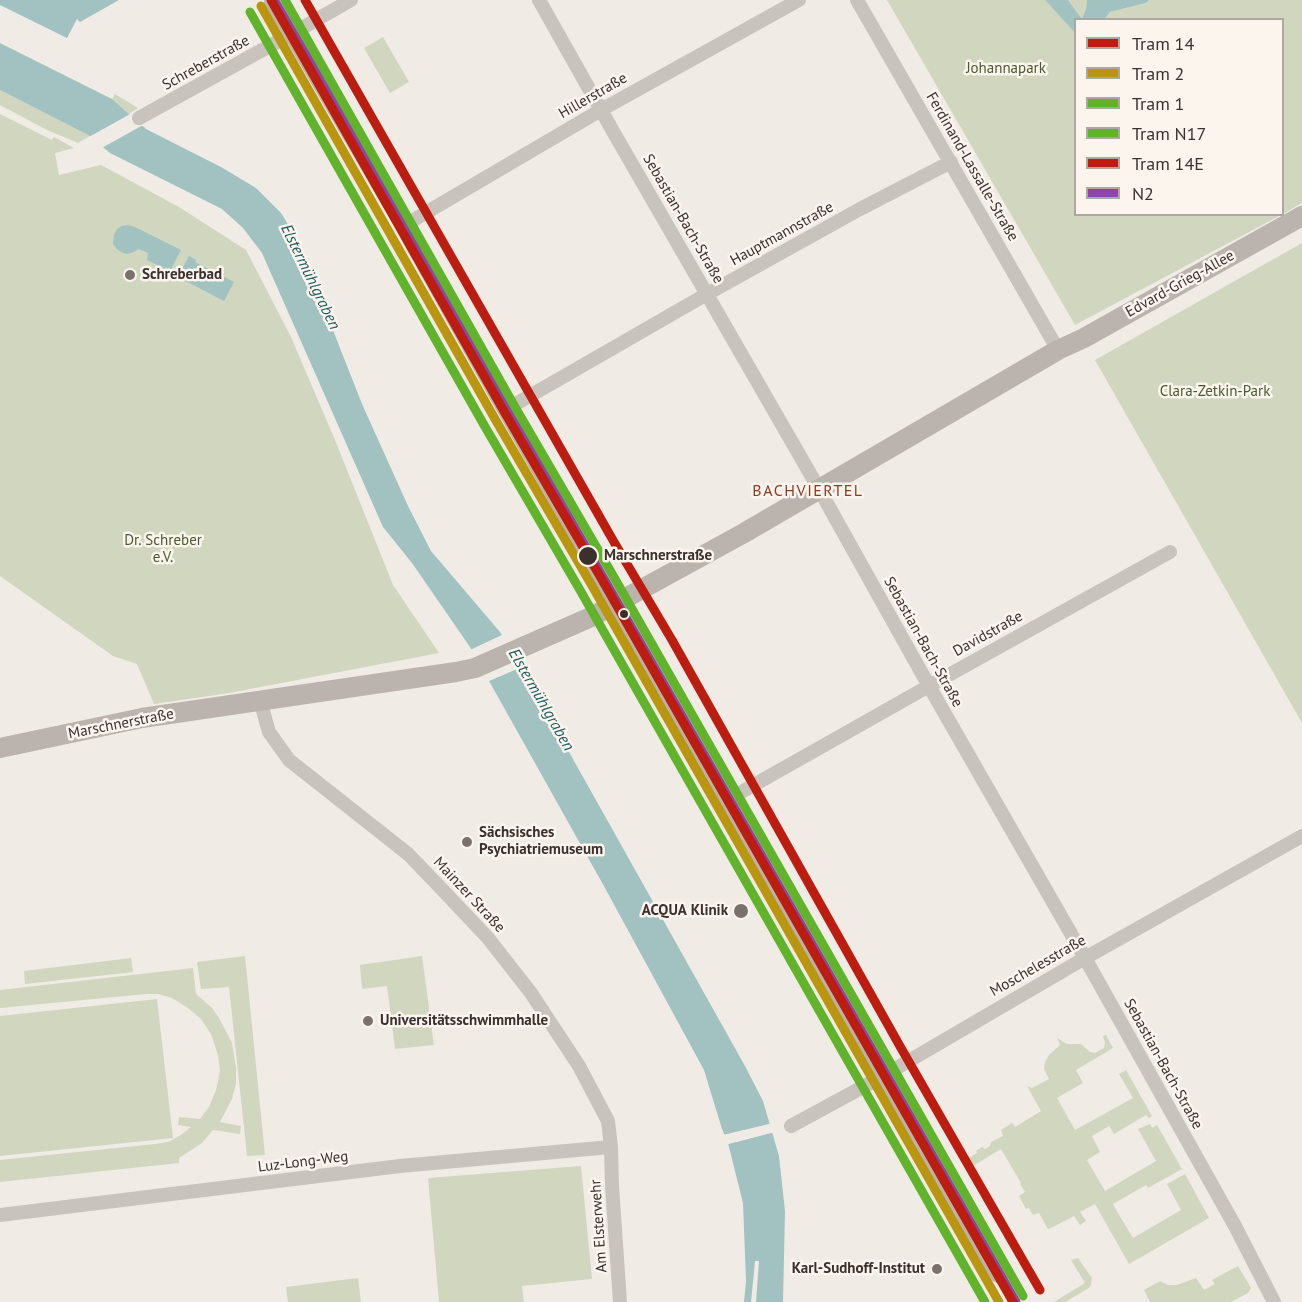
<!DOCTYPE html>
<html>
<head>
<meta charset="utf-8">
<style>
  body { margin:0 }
  #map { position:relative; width:1302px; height:1302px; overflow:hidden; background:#f0ebe5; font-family:"PT Sans",sans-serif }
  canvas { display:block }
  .legend { position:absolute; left:1074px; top:18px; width:210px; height:198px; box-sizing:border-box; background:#fbf5ee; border:2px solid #aea6a0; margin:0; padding:8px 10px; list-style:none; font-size:18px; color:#3b302b }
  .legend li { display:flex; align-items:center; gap:12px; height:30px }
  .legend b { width:30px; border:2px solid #aea6a0 }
</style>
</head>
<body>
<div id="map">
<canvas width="1302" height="1302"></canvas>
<ul class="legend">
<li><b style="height:8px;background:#bb1e10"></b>Tram 14</li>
<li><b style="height:8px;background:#ba950f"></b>Tram 2</li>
<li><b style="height:8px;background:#62b32c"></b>Tram 1</li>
<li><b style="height:8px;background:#62b32c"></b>Tram N17</li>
<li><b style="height:8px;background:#bb1e10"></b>Tram 14E</li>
<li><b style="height:8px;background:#8e44ad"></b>N2</li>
</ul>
</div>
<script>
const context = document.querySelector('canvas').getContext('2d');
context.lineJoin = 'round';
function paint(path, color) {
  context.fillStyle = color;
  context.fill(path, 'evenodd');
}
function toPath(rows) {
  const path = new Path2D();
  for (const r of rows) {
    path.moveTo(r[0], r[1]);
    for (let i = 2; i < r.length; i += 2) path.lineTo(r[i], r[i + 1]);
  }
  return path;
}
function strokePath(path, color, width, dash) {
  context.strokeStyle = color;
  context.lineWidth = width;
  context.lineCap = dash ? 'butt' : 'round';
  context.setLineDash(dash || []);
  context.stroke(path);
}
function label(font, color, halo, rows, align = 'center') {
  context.font = font + ' "PT Sans",sans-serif';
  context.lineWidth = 5;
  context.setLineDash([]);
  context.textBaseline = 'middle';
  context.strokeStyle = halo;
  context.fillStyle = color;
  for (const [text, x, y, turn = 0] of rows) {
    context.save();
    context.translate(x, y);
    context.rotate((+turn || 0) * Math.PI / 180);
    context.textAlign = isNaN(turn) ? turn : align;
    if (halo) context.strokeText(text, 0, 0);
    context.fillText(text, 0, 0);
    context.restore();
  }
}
paint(toPath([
  [887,0,1045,0,1075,33,1076,214,1281,215,1075,325],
  [1068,0,1087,0,1086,9,1082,19],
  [1149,0,1302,0,1302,203,1283,214,1282,20,1105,20,1110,12,1146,3],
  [383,37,409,82,390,93,364,48],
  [0,90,90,136,78,143,47,130,0,105],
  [115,94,138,108,129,114,112,99],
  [0,114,52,140,54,137,74,148,55,153,59,175,101,165,179,207,246,250,291,337,335,440,393,585,439,653,229,693,154,704,137,664,113,656,0,576],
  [1302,243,1302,723,1095,360],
  [245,956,265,1155,247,1156,229,987,201,989,197,962],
  [422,956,434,1045,395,1049,387,986,362,989,360,965],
  [131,958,133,972,25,984,24,971],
  [193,968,196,994,212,1008,219,1018,232,1043,236,1068,236,1084,232,1099,220,1122,241,1126,240,1134,213,1130,202,1143,179,1158,179,1163,0,1182,0,1160,155,1144,168,1142,181,1135,191,1127,178,1125,179,1117,200,1119,209,1107,216,1090,220,1071,218,1055,211,1034,201,1019,188,1008,172,998,158,994,146,994,0,1008,0,990],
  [157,999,173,1138,0,1156,0,1016],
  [1106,1035,1113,1048,1076,1070,1083,1083,1057,1098,1075,1130,1133,1098,1119,1074,1126,1070,1152,1116,1149,1118,1146,1115,1114,1134,1109,1126,1092,1136,1100,1152,1087,1160,1105,1191,1156,1161,1138,1129,1150,1124,1152,1128,1157,1125,1182,1169,1148,1188,1146,1185,1113,1204,1115,1208,1133,1238,1181,1210,1167,1184,1185,1174,1209,1218,1129,1264,1095,1204,1080,1212,1086,1221,1080,1225,1074,1216,1053,1227,1048,1229,1039,1213,1033,1215,1029,1208,1026,1209,1019,1196,1025,1192,1020,1184,1021,1183,1001,1149,966,1170,962,1162,977,1153,976,1151,982,1147,985,1149,990,1146,991,1142,1003,1136,1001,1130,1012,1123,1015,1127,1041,1111,1027,1086,1032,1088,1049,1079,1044,1069,1045,1062,1049,1055,1060,1045,1057,1038,1067,1044,1081,1044,1090,1052,1095,1053,1104,1048,1105,1043,1103,1036],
  [581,1166,592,1279,522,1286,524,1302,439,1302,428,1178],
  [1078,1258,1092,1278,1091,1285,1089,1288,1065,1302,1054,1302,1085,1283,1071,1260],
  [1238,1266,1251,1288,1248,1293,1231,1302,1150,1302,1144,1290,1160,1281,1168,1285,1177,1285,1196,1278,1204,1290,1215,1284,1212,1280],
  [358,1278,361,1302,288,1302,286,1287]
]), '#d1d6bf');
paint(toPath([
  [0,0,119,0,80,22,77,19,67,38,0,5],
  [1045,0,1068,0,1082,19,1076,20,1075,33],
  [1087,0,1149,0,1146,3,1110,12,1105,19,1082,19,1086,9],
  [0,43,112,99,146,129,221,167,256,188,281,213,297,239,362,404,408,506,431,551,500,632,527,677,745,1066,763,1101,779,1156,785,1211,783,1302,744,1302,746,1281,743,1203,728,1143,722,1129,704,1070,605,888,470,647,412,563,383,527,262,253,243,228,222,209,110,153,90,136,0,90],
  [128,225,135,227,181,250,170,271,147,260,148,253,139,249,132,253,126,254,121,252,117,249,113,244,114,234,117,229,122,226],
  [189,256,196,260,195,262,234,282,224,301,178,277]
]), '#a1c2c1');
paint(toPath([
  [132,113,145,124,100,149,87,138],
  [504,634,524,666,487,682,468,651],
  [773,1123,775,1132,725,1145,723,1135],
  [755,1261,759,1261,756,1302,751,1302]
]), '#f0ebe5');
strokePath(toPath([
  [539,0,614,133,819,489,929,686,1085,958,1235,1226,1274,1302],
  [857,0,1058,350],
  [139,118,295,32,351,0],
  [405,225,601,110,799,0],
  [507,409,707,294,860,209,951,162],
  [260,700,269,732,289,760,408,854,436,883,488,938,531,993,579,1066,608,1121,611,1147,612,1186,620,1302],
  [729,799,929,686,1170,552],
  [791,1126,883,1076,1085,958,1302,836],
  [0,1215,400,1166,611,1147]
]), '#c9c3be', 14);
strokePath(toPath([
  [274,0,405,225,415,244,507,409,999,1273],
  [0,748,142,718,456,672,475,668,591,617,744,533,1058,350,1084,338,1302,216]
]), '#bab3ae', 20);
strokePath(toPath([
  [274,0,405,225,507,409,1016,1302]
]), '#8e44ad', 9);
strokePath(toPath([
  [271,0,505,413,601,578,1013,1302]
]), '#bb1e10', 9);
strokePath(toPath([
  [261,6,495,419,591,584,999,1302]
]), '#ba950f', 9);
strokePath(toPath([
  [285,0,515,407,611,572,1023,1296]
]), '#62b32c', 9);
strokePath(toPath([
  [250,12,484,425,580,590,985,1302]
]), '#62b32c', 9);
strokePath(toPath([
  [305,0,614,542,672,640,901,1048,1040,1290]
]), '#bb1e10', 9);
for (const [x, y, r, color] of [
  [130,275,6,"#7a716c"],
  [588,556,10,"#3b302b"],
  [624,614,5,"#3b302b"],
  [467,842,6,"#7a716c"],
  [741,911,8,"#7a716c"],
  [368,1021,6,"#7a716c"],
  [937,1269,6,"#7a716c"]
]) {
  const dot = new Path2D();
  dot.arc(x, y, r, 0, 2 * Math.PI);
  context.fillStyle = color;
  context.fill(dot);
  strokePath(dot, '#fbf5ee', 2);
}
label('15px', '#3b302b', '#fbf5ee', [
  ["Schreberstraße",206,63,-29],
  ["Hillerstraße",593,96,-30],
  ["Ferdinand-Lassalle-Straße",972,167,60],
  ["Sebastian-Bach-Straße",683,219,60],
  ["Hauptmannstraße",782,234,-29],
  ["Edvard-Grieg-Allee",1180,284,-29],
  ["Davidstraße",988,634,-29],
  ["Sebastian-Bach-Straße",923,642,61],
  ["Marschnerstraße",121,724,-11],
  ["Mainzer Straße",469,895,47],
  ["Moschelesstraße",1038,966,-30],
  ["Sebastian-Bach-Straße",1163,1064,61],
  ["Luz-Long-Weg",303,1162,-7],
  ["Am Elsterwehr",599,1226,-94]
]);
label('15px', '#4a5a2e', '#fbf5ee', [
  ["Johannapark",1006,69],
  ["Clara-Zetkin-Park",1215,392],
  ["Dr. Schreber",163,541],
  ["e.V.",163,558]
]);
label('bold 15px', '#3b302b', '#fbf5ee', [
  ["Schreberbad",142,275],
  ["Sächsisches",479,833],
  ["Psychiatriemuseum",479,850],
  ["ACQUA Klinik",728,911,"right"],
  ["Universitätsschwimmhalle",380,1021],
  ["Karl-Sudhoff-Institut",925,1269,"right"]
], 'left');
label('bold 15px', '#3b302b', '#fbf5ee', [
  ["Marschnerstraße",604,556]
], 'left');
label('italic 16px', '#1f5a5e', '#fbf5ee', [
  ["Elstermühlgraben",310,277,64],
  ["Elstermühlgraben",541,700,60]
]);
context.letterSpacing = '1.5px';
label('16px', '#8c3b22', '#fbf5ee', [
  ["BACHVIERTEL",808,491]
]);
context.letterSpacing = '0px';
</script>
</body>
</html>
